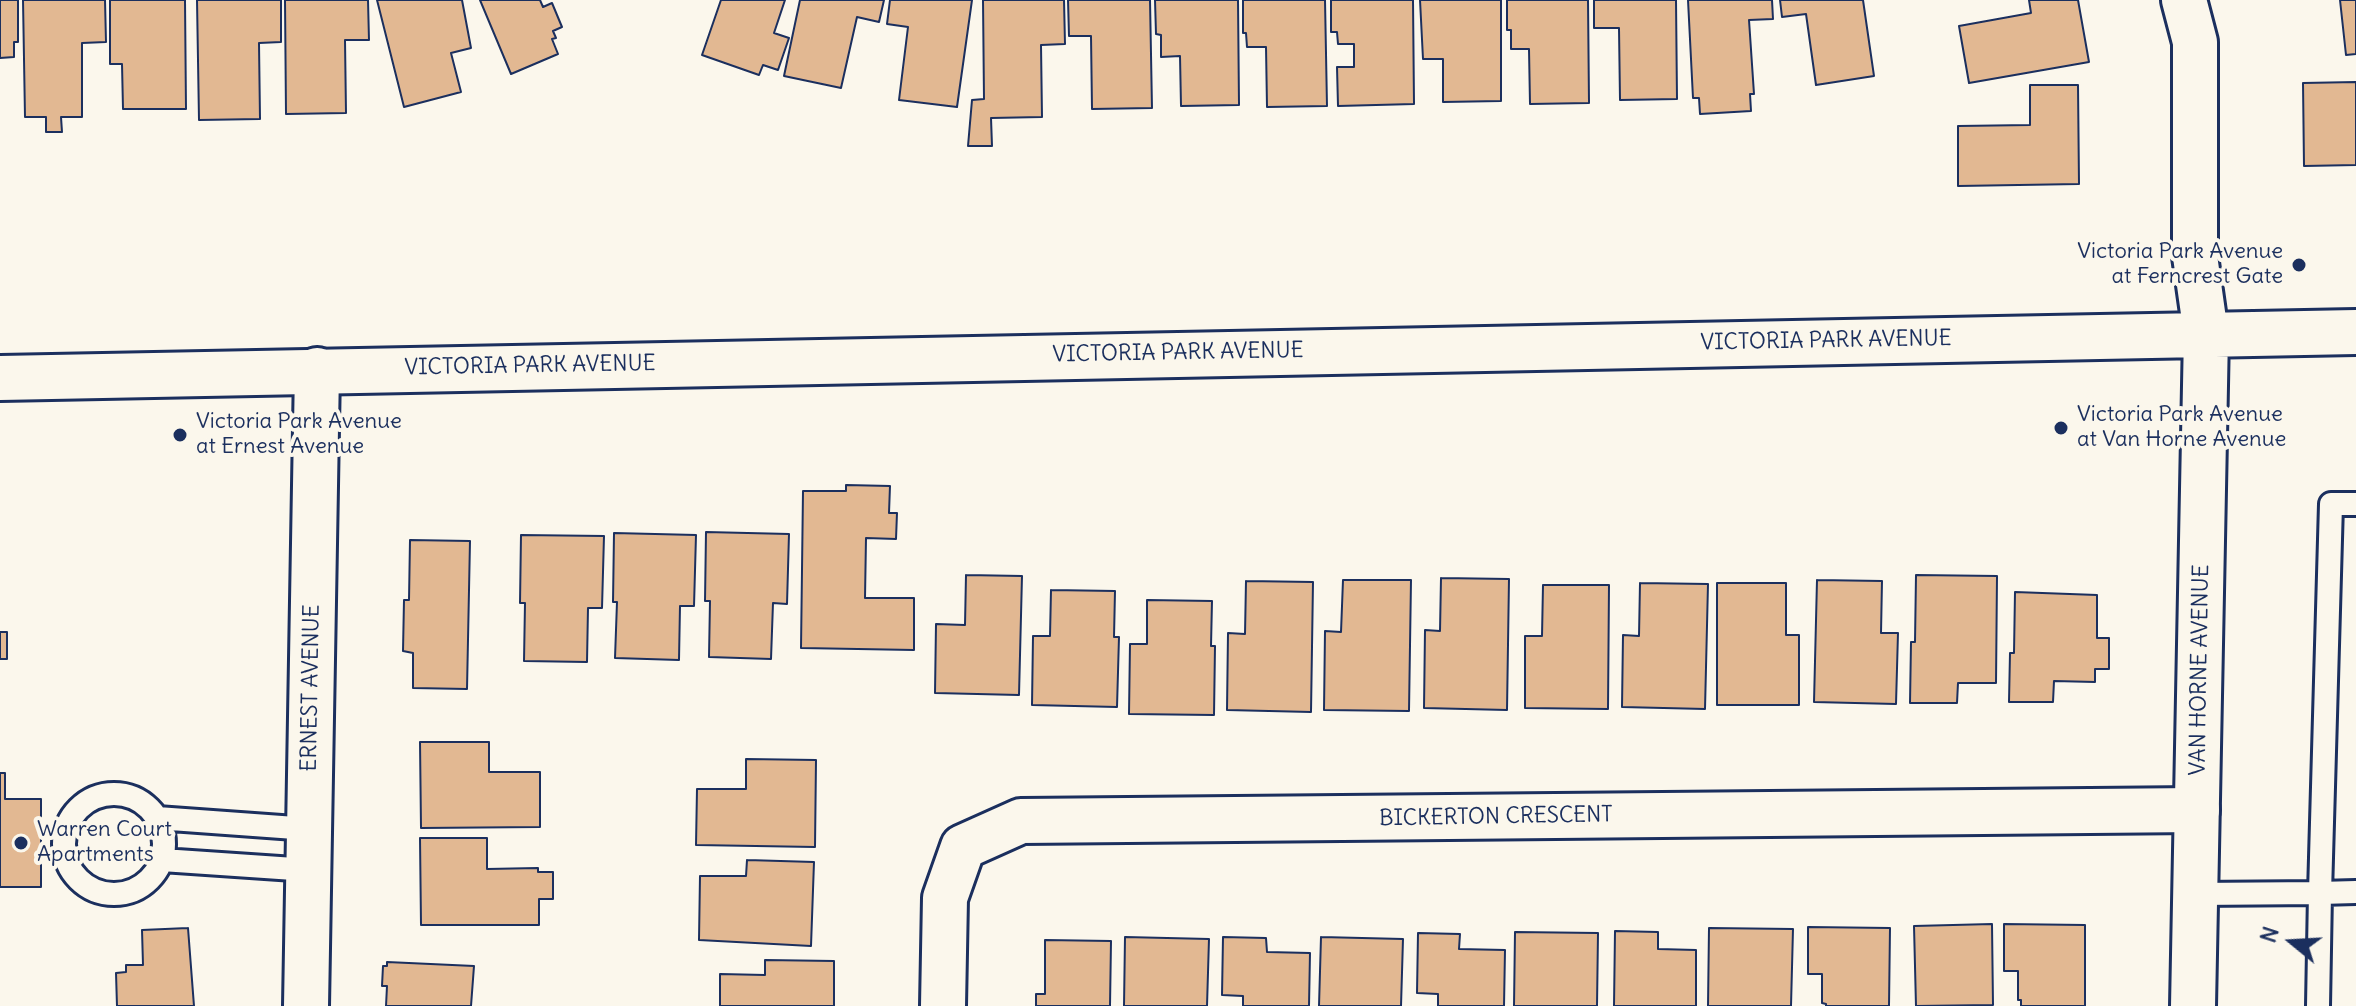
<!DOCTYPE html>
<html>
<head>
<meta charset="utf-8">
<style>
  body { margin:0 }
  #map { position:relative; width:2356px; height:1006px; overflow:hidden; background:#fbf7ec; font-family:Delius,sans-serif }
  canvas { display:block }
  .north { position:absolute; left:2252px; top:902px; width:80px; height:80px; -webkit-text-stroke:6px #fbf7ec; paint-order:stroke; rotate:288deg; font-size:22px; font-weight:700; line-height:32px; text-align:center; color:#1b2f5e }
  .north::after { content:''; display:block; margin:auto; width:28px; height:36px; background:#1b2f5e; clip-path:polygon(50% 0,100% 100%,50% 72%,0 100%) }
</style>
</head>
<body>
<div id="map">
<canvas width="2356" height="1006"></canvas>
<div class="north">N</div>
</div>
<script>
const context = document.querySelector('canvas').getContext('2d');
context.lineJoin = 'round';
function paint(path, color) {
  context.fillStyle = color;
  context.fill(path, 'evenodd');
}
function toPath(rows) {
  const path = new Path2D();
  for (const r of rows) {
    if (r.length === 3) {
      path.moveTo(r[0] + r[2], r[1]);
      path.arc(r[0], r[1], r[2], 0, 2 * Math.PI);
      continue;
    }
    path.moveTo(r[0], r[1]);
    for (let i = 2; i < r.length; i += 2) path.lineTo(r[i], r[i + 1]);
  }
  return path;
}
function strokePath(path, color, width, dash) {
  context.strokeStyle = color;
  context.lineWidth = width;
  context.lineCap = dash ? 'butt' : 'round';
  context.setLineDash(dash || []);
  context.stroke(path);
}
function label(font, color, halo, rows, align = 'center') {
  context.font = font + ' Delius,sans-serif';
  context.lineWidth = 8;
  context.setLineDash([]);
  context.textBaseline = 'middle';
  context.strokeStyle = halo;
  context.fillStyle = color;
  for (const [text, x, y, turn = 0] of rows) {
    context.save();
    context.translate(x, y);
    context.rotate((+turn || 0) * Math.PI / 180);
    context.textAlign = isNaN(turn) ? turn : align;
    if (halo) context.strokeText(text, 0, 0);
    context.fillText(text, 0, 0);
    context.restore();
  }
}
const building = toPath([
  [0,0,18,0,18,42,14,42,14,57,0,58,0,0],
  [23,0,105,0,106,42,82,43,82,117,61,117,62,132,46,132,46,117,25,117,23,0],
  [110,0,185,0,186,109,123,109,122,64,110,64,110,0],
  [197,0,281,0,281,42,259,43,260,119,199,120,197,0],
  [285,0,368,0,369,40,345,40,346,113,286,114,285,0],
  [377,0,462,0,471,48,451,53,461,92,404,107,377,0],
  [480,0,540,0,543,7,552,3,562,27,553,31,556,38,552,39,558,54,511,74,480,0],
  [721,0,785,0,774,33,789,38,778,70,763,65,759,75,702,55,721,0],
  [800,0,884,0,879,22,857,17,841,88,784,76,800,0],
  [890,0,972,0,957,107,899,100,908,27,887,24,890,0],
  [983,0,1064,0,1065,44,1041,45,1042,117,991,118,992,146,968,146,972,100,984,99,983,0],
  [1068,0,1150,0,1152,108,1092,109,1091,36,1069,36,1068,0],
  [1155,0,1238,0,1239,105,1181,106,1180,56,1161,57,1161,35,1156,34,1155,0],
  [1243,0,1325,0,1327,106,1267,107,1266,47,1247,47,1246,33,1243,33,1243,0],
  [1331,0,1413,0,1414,104,1338,106,1337,67,1354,67,1354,44,1338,44,1337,32,1331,32,1331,0],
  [1420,0,1501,0,1501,101,1443,102,1443,59,1423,59,1420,0],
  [1507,0,1588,0,1589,103,1530,104,1529,49,1511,49,1511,30,1507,30,1507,0],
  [1594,0,1676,0,1677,99,1620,100,1619,28,1594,28,1594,0],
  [1688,0,1772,0,1773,19,1749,20,1754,94,1750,94,1751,111,1700,114,1699,98,1693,98,1688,0],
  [1780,0,1863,0,1874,76,1816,85,1806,14,1782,17,1780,0],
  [2029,0,2078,0,2089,62,1969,83,1959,26,2031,13,2029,0],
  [2340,0,2356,0,2356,54,2346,55,2340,0],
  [2356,82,2356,165,2304,166,2303,83,2356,82],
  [2030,85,2078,85,2079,184,1958,186,1958,126,2030,125,2030,85],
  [846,485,890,486,889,513,897,513,896,539,866,538,865,598,914,598,914,650,801,648,803,491,846,491,846,485],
  [706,532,789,534,787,604,773,603,771,659,709,657,710,601,705,601,706,532],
  [614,533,696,535,694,606,680,606,679,660,615,658,617,602,613,602,614,533],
  [521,535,604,536,602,608,588,608,587,662,524,661,525,603,520,603,521,535],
  [410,540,470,541,467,689,413,688,413,653,403,651,404,600,409,600,410,540],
  [966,575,1022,576,1019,695,935,693,936,624,965,625,966,575],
  [1916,575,1997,576,1996,683,1958,683,1957,703,1910,703,1911,642,1915,642,1916,575],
  [1441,578,1509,579,1507,710,1424,708,1425,630,1440,631,1441,578],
  [1343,580,1411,580,1409,711,1324,710,1325,631,1341,632,1343,580],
  [1817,580,1882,581,1881,633,1898,633,1896,704,1814,702,1817,580],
  [1246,581,1313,582,1311,712,1227,710,1228,633,1245,634,1246,581],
  [1640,583,1708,584,1705,709,1622,707,1623,635,1639,636,1640,583],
  [1717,583,1786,583,1786,635,1799,635,1799,705,1717,705,1717,583],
  [1543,585,1609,585,1608,709,1525,708,1525,636,1542,636,1543,585],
  [1051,590,1115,591,1114,637,1119,637,1117,707,1032,705,1033,636,1050,636,1051,590],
  [2015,592,2097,595,2097,638,2109,638,2109,669,2095,669,2095,682,2054,681,2053,702,2009,702,2010,653,2014,653,2015,592],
  [1147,600,1212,601,1211,646,1215,646,1214,715,1129,714,1130,644,1147,644,1147,600],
  [0,632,7,632,7,659,0,659,0,632],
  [420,742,489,742,489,772,540,772,540,827,421,828,420,742],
  [746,759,816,760,815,847,696,845,697,789,746,789,746,759],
  [0,773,5,773,5,799,41,799,41,887,0,887,0,773],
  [420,838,487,838,487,869,538,868,538,872,553,872,553,899,539,899,539,925,421,925,420,838],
  [747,860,814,862,811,946,699,940,700,876,746,876,747,860],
  [1992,924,1993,1005,1916,1006,1914,926,1992,924],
  [2004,924,2085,925,2085,1006,2021,1006,2021,1000,2018,1000,2018,971,2004,971,2004,924],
  [1808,927,1890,928,1889,1006,1826,1006,1826,1004,1822,1003,1822,974,1808,974,1808,927],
  [188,928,194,1006,117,1006,116,973,126,972,126,965,143,965,142,930,188,928],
  [1709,928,1793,929,1791,1006,1708,1006,1709,928],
  [1615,931,1658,932,1658,949,1696,950,1696,1006,1614,1006,1615,931],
  [1515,932,1598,933,1597,1006,1514,1006,1515,932],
  [1418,933,1460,934,1459,949,1505,950,1504,1006,1438,1006,1438,994,1417,993,1418,933],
  [1125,937,1209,939,1207,1006,1124,1006,1125,937],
  [1223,937,1266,938,1267,952,1310,953,1309,1006,1243,1006,1243,996,1222,995,1223,937],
  [1321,937,1403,939,1401,1006,1319,1006,1321,937],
  [1045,940,1111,941,1110,1006,1036,1006,1036,994,1045,994,1045,940],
  [765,960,834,961,834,1006,720,1006,720,974,765,975,765,960],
  [387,962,474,966,471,1006,386,1006,387,986,382,986,383,966,387,966,387,962]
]);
paint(building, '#e2b892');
strokePath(building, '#1b2f5e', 2);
const lane = toPath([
  [114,844,50],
  [157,818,309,829],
  [162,860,309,870],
  [2195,894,2320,893,2331,504,2356,504],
  [2318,1006,2320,893,2356,892]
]);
const street = toPath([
  [306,1006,317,370],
  [943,1006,945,898,963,847,1021,821,2197,810]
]);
const secondary = toPath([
  [2184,0,2195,42,2195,256,2206,334,2193,1006],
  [0,378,2356,332]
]);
strokePath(lane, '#1b2f5e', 28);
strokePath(street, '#1b2f5e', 50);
strokePath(secondary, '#1b2f5e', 50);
strokePath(lane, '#fbf7ec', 22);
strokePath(street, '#fbf7ec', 44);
strokePath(secondary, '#fbf7ec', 44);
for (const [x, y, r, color] of [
  [2299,265,8,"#1b2f5e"],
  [2061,428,8,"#1b2f5e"],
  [180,435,8,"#1b2f5e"],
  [21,843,8,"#1b2f5e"]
]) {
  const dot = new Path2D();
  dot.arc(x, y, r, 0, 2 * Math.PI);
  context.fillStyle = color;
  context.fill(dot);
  strokePath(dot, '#fbf7ec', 3);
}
label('22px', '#1b2f5e', '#fbf7ec', [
  ["Victoria Park Avenue",2283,252,"right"],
  ["at Ferncrest Gate",2283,277,"right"],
  ["Victoria Park Avenue",2077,415],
  ["at Van Horne Avenue",2077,440],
  ["Victoria Park Avenue",196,422],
  ["at Ernest Avenue",196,447],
  ["Warren Court",37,830],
  ["Apartments",37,855]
], 'left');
label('22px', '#1b2f5e', '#fbf7ec', [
  ["VICTORIA PARK AVENUE",1826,341,-1],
  ["VICTORIA PARK AVENUE",1178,353,-1],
  ["VICTORIA PARK AVENUE",530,366,-1],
  ["VAN HORNE AVENUE",2200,670,-89],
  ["ERNEST AVENUE",311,688,-89],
  ["BICKERTON CRESCENT",1496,817,-1]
]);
</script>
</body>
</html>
